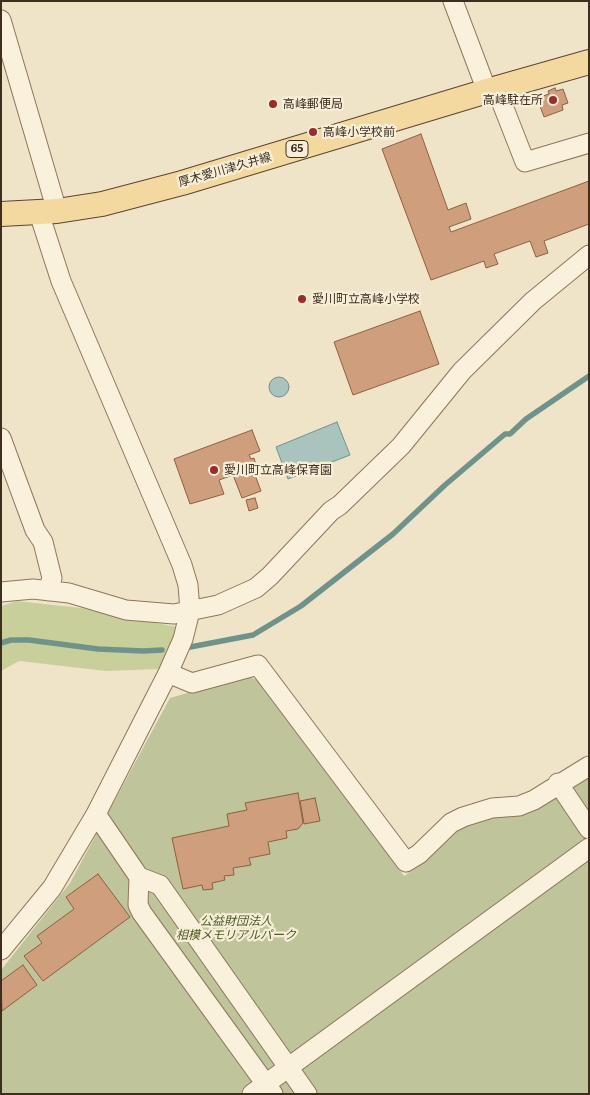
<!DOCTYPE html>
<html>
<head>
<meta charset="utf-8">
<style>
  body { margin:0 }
  #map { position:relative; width:590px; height:1095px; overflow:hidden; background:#f0e4c8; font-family:Literata,serif }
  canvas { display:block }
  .frame { position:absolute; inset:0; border:2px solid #3d2e20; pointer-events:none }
</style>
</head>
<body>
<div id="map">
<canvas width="590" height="1095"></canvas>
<div class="frame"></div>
</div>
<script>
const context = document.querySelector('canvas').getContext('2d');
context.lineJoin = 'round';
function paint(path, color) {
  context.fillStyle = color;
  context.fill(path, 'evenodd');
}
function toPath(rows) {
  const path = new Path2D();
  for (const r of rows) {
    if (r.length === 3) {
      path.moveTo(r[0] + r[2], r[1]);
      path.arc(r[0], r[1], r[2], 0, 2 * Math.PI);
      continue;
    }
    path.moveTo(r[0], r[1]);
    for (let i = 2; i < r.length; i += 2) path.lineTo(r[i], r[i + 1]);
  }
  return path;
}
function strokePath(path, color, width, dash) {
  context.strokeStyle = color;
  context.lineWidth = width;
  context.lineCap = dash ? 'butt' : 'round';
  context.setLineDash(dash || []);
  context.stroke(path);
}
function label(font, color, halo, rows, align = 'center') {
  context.font = font + ' Literata,"Noto Sans JP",serif';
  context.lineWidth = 4.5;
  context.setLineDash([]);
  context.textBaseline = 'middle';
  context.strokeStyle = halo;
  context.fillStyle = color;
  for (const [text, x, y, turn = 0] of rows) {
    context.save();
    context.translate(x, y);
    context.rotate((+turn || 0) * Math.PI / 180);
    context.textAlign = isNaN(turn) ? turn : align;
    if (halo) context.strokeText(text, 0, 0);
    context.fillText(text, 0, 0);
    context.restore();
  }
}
paint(toPath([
  [17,601,81,608,182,628,160,669,106,671,19,661,1,671,1,606]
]), '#c9cf9b');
paint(toPath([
  [247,676,260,681,404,876,418,867,454,831,589,776,589,1094,1,1094,1,970,70,883,170,698]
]), '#bfc49a');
const water = toPath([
  [279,387,10],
  [337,422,350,455,288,479,276,447,337,422]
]);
paint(water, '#a9c4bc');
strokePath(water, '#6f938a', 1);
strokePath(toPath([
  [1,643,11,640,29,640,98,649,143,651,162,650],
  [185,648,253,635,301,606,393,534,445,485,505,434,510,434,526,419,589,376]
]), '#6f938a', 5.5);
const building = toPath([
  [555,88,556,91,563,89,568,103,562,105,563,110,544,117,537,98,549,94,548,91,555,88],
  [421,134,448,210,466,203,471,219,449,227,451,232,589,181,589,224,544,241,548,253,536,257,530,241,494,254,498,264,486,268,484,261,431,280,382,149,421,134],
  [420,311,439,364,353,395,334,342,420,311],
  [252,430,260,451,249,455,251,459,254,458,256,465,252,467,261,491,242,498,233,475,219,480,224,494,190,504,174,459,252,430],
  [255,498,258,508,249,511,246,500,255,498],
  [298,793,303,823,298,829,286,831,287,838,268,842,270,854,249,858,251,865,233,868,234,875,224,876,225,880,212,883,213,889,203,890,202,885,183,889,172,838,229,826,227,814,247,810,245,803,298,793],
  [315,798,320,821,304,824,300,801,315,798],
  [98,874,130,917,43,981,24,956,42,943,37,936,74,909,66,897,98,874],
  [23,965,37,985,2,1011,1,981,23,965]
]);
paint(building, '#cf9f7d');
strokePath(building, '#8d5f41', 1);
const minor = toPath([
  [453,1,487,91],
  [1,20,57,211],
  [496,88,525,162,589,143],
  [1,438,35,530,43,542,52,578,48,591],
  [1,592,33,589,69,593,126,610,174,614,218,605,256,588,270,576,331,511,340,505,401,446,462,371,533,301,589,255],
  [168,673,192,683,258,665,406,862,419,854,451,823,463,817,492,808,519,806,534,800,589,766],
  [558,783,589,829],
  [96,814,139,877,138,905,142,913,273,1094],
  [139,877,160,885,307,1094],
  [1,950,52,888,96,814,168,673,183,639,190,611,188,585,182,565,61,281,38,210],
  [252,1094,589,848]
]);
const major = toPath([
  [1,214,57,211,102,204,182,183,487,91,589,62]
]);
strokePath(minor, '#8d765c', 21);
strokePath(major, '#5b4430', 26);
strokePath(minor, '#faf1dc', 19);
strokePath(major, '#f3d9a0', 24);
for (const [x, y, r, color] of [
  [553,100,5,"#9e2a2b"],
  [273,104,5,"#9e2a2b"],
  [313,132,5,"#9e2a2b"],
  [302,299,5,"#9e2a2b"],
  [214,470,5,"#9e2a2b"]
]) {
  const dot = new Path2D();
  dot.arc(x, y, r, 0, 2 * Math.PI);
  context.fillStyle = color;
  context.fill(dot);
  strokePath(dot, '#f7eed8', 2);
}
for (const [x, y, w] of [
  [297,149,22]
]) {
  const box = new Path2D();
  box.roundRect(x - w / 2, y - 8.5, w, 17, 4);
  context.fillStyle = '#f7eed8';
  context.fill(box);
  strokePath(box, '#3d2e20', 1);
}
label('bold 11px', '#3d2e20', null, [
  ["65",297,149]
]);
label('12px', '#3d2e20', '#f7eed8', [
  ["高峰駐在所",543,100,"right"],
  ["高峰郵便局",283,104],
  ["高峰小学校前",323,132],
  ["愛川町立高峰小学校",312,299],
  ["愛川町立高峰保育園",224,470]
], 'left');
label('12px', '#3d2e20', '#f7eed8', [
  ["厚木愛川津久井線",225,170,-16]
]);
label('italic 12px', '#4d5a26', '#f7eed8', [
  ["公益財団法人",236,921],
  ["相模メモリアルパーク",236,935]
]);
</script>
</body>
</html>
